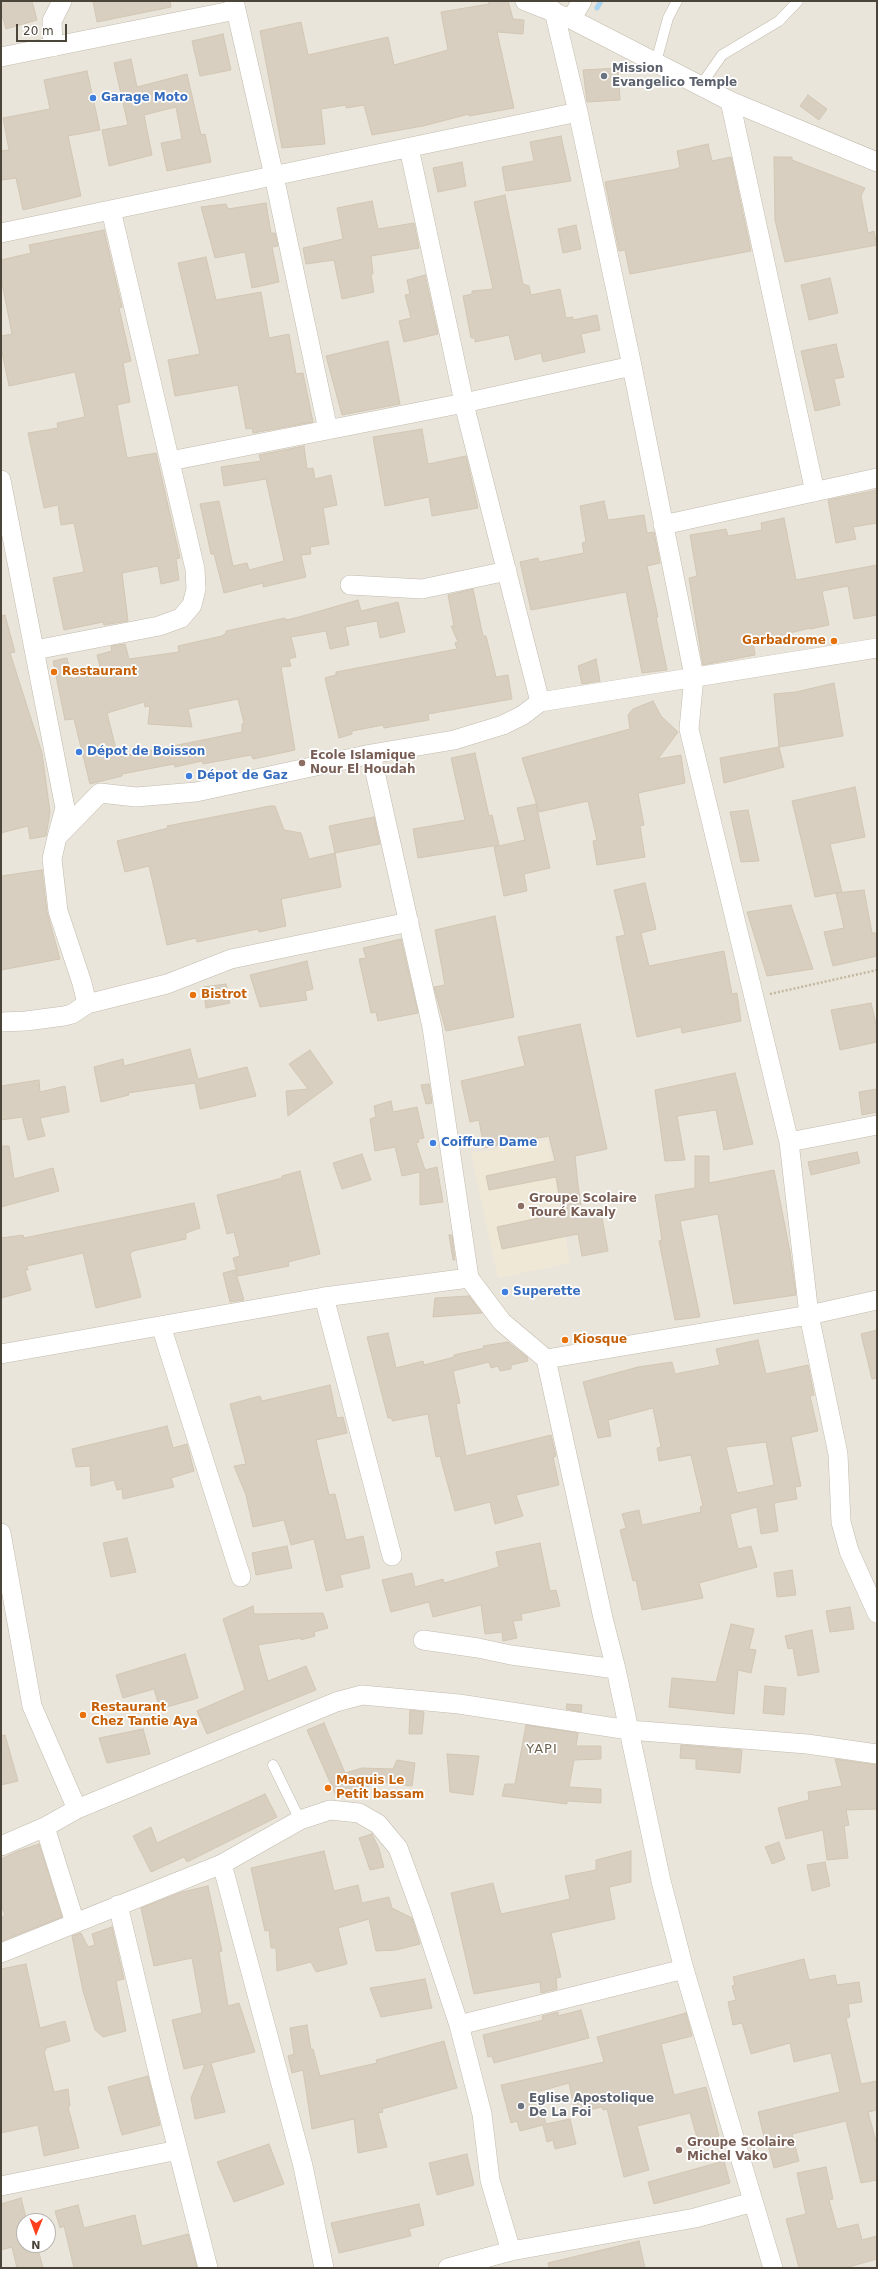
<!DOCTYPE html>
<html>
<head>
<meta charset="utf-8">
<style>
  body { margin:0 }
  #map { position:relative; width:878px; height:2269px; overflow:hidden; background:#f6f3ec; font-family:"DejaVu Sans",sans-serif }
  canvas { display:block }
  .frame { position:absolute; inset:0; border:2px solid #4b4439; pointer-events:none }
  .north { position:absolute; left:16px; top:2213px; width:40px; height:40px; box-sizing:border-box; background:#fff; border:1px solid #b7b4b0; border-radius:50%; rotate:181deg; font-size:11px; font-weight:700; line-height:16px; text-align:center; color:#4b4439 }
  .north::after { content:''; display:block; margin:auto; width:14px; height:18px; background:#fc3f1d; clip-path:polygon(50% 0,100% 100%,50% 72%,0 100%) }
  .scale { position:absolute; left:16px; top:24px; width:51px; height:18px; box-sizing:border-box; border:2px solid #4b4439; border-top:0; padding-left:5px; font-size:12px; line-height:14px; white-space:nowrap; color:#4b4439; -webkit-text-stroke:3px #fff; paint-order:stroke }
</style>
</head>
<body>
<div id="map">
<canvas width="878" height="2269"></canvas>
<div class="frame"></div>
<div class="north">N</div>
<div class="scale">20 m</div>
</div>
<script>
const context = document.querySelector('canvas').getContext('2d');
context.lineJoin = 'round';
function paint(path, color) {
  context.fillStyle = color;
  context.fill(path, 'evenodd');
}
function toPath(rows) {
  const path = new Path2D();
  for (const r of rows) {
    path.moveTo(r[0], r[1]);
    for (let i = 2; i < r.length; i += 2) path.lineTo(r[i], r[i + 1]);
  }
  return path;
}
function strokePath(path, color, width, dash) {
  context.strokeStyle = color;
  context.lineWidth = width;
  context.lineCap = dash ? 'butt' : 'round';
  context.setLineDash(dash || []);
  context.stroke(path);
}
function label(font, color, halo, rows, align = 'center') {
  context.font = font + ' "DejaVu Sans",sans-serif';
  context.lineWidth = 3.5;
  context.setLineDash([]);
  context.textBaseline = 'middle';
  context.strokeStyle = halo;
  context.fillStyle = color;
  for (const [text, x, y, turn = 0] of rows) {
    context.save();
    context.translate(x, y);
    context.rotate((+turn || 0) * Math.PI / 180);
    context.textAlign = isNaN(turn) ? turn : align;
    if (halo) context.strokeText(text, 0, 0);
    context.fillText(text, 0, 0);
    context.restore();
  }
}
paint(toPath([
  [1,1,877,1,877,2268,1,2268],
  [24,2221,48,2221,48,2245,24,2245]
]), '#eae5da');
paint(toPath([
  [548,1140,570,1263,498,1278,471,1153]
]), '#efe8d6');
strokePath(toPath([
  [597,8,601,1]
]), '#a9d4f2', 5);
const building = toPath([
  [1,1,32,1,37,20,6,29,1,11,1,1],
  [93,1,170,1,171,7,97,22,93,1],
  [488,1,508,1,513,19,524,20,523,34,497,32,514,108,469,116,469,114,423,126,372,135,364,105,346,108,346,105,321,109,325,144,282,148,260,31,301,22,308,55,388,37,394,65,448,50,441,12,489,4,488,1],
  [223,34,231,70,200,76,192,41,223,34],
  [131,59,137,87,187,74,201,135,205,134,211,162,167,171,161,143,182,139,176,107,144,115,152,155,109,166,102,130,128,125,114,63,131,59],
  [618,68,620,100,587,102,583,70,618,68],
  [87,71,100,130,68,136,81,196,23,210,16,178,2,180,1,151,9,150,3,118,50,109,44,80,87,71],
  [808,95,827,109,819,120,800,106,808,95],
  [561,136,571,181,506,191,502,167,534,161,530,142,561,136],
  [708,144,712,161,731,157,751,251,630,274,625,250,619,251,605,182,676,169,680,167,677,151,708,144],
  [774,157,792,157,792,160,865,188,861,196,868,233,874,231,877,245,785,262,775,220,774,157],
  [462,162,466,186,438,192,433,168,462,162],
  [505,195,523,284,529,286,531,295,560,289,566,318,573,317,573,320,597,315,600,330,581,334,585,352,543,362,541,353,515,360,509,335,475,342,475,338,471,338,463,296,472,294,472,291,493,289,474,202,505,195],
  [372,201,378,229,414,223,419,248,371,256,373,274,371,274,374,292,342,299,334,260,306,264,303,248,343,239,337,208,372,201],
  [266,203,271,233,275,233,278,246,272,247,279,282,252,288,245,252,215,258,201,207,226,204,228,209,266,203],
  [576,225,581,249,563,253,558,229,576,225],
  [104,230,122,307,119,308,131,361,123,363,130,402,117,405,127,458,156,453,180,558,176,559,179,580,161,584,158,566,122,573,128,621,104,625,103,622,64,630,53,578,84,572,74,523,61,525,58,505,44,508,28,433,58,428,57,423,85,417,75,372,9,386,1,347,1,336,12,334,1,278,1,260,31,253,29,245,104,230],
  [206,257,216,300,261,292,269,338,289,334,296,374,303,373,313,422,253,433,252,428,246,429,238,385,175,396,168,360,200,354,178,263,206,257],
  [425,275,438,334,404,342,399,321,411,318,405,295,410,294,407,280,425,275],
  [830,278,838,313,809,320,801,285,830,278],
  [388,341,400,404,342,415,326,356,388,341],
  [836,344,844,377,834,379,840,405,815,411,801,351,836,344],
  [422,429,428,464,466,456,478,508,432,516,429,497,385,506,373,437,422,429],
  [304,446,307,469,313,468,315,479,331,475,337,505,323,508,329,544,310,547,311,554,301,555,306,577,263,587,263,583,224,593,214,554,211,554,200,504,219,501,233,566,247,563,249,570,284,561,266,479,224,486,221,467,261,461,259,455,304,446],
  [877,490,877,523,853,527,856,539,836,543,828,500,877,490],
  [604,501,608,520,644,515,647,533,654,532,660,563,647,566,658,617,656,617,667,670,642,673,626,592,531,610,520,562,538,558,539,562,584,553,582,543,586,542,580,506,604,501],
  [784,518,796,580,877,565,877,615,854,619,848,586,822,591,829,625,810,629,810,628,753,642,755,655,703,665,689,578,697,576,690,535,726,529,728,536,762,530,761,523,784,518],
  [473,589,483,636,486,636,496,677,508,675,512,699,428,714,429,720,384,728,383,725,352,731,352,734,339,738,325,678,336,675,336,672,457,649,455,643,458,642,451,626,454,626,448,595,473,589],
  [358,600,361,611,398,602,405,632,380,638,377,621,345,627,349,645,330,649,326,631,291,637,296,657,289,659,291,666,281,667,295,750,253,759,251,755,203,764,202,761,175,767,174,764,122,774,122,776,90,784,74,719,65,720,53,661,67,658,72,679,101,671,97,655,112,651,111,646,125,644,129,659,179,652,178,646,222,636,226,633,226,631,285,618,286,620,299,617,358,600],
  [238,699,244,723,242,724,242,732,118,757,107,713,144,702,145,707,150,706,148,724,192,727,188,709,238,699],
  [5,615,15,652,10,653,42,753,50,812,46,836,30,839,28,826,1,833,1,616,5,615],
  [596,659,600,681,582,684,578,666,596,659],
  [834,683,843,736,779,747,774,694,796,692,834,683],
  [653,701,661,716,678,732,658,759,681,755,685,783,638,793,644,825,640,826,645,857,597,865,593,841,597,840,588,801,539,812,522,758,630,729,628,715,633,709,653,701],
  [779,747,784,767,724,783,720,758,779,747],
  [475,753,489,816,492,815,499,845,418,858,413,829,465,820,451,758,475,753],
  [855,787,865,837,830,844,842,892,815,897,792,801,855,787],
  [536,804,550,868,524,874,527,891,504,896,494,847,525,840,517,808,536,804],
  [270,806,275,806,284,830,301,833,309,859,335,853,341,887,281,899,286,926,259,932,258,929,197,942,196,938,167,945,149,866,125,872,117,841,168,828,167,826,270,806],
  [748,810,759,861,741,862,730,812,748,810],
  [374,817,380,844,335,853,329,826,374,817],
  [42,870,47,912,60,959,1,970,1,876,42,870],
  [645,883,656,929,641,933,649,966,724,951,732,994,737,993,741,1021,682,1033,681,1027,637,1037,616,937,625,935,614,890,645,883],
  [864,890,872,933,877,933,877,956,833,966,824,932,844,928,836,893,864,890],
  [791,905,813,969,767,976,747,912,791,905],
  [495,916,514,1017,446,1031,434,987,445,985,435,930,495,916],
  [401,939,418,1013,378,1021,376,1012,371,1013,359,959,366,958,363,948,401,939],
  [307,961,313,989,305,991,307,1000,260,1007,250,975,307,961],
  [226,984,230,1003,206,1008,203,987,226,984],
  [871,1003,877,1028,877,1042,840,1050,831,1010,871,1003],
  [580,1024,607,1149,575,1156,578,1185,582,1213,601,1212,608,1251,582,1256,578,1234,502,1249,497,1227,562,1213,556,1177,489,1190,486,1176,555,1161,549,1136,484,1148,479,1120,470,1122,461,1081,525,1066,518,1037,580,1024],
  [190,1049,198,1079,247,1067,256,1096,200,1109,195,1083,128,1093,129,1095,101,1102,94,1067,123,1059,124,1066,190,1049],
  [310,1050,333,1083,288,1116,286,1091,308,1089,289,1064,310,1050],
  [735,1073,753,1144,724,1150,716,1110,677,1116,685,1160,665,1161,655,1090,735,1073],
  [39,1080,40,1092,65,1086,69,1112,40,1118,45,1136,28,1140,22,1117,1,1120,1,1086,39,1080],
  [429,1084,432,1103,426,1104,421,1085,429,1084],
  [877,1089,877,1112,862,1115,859,1092,877,1089],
  [391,1101,393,1112,417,1107,424,1138,418,1139,419,1142,416,1143,425,1170,437,1167,443,1202,420,1205,420,1172,402,1176,395,1147,375,1151,370,1119,376,1117,374,1106,391,1101],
  [1,1146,9,1146,14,1179,53,1168,59,1191,1,1207,1,1146],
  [857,1152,860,1163,811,1175,808,1162,857,1152],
  [362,1154,371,1180,342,1189,333,1163,362,1154],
  [695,1156,709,1156,709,1183,774,1170,790,1252,796,1295,734,1304,718,1214,680,1221,700,1317,675,1320,659,1241,662,1240,655,1195,695,1188,695,1156],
  [300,1171,320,1254,288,1262,289,1266,238,1276,233,1258,240,1256,234,1232,227,1234,217,1195,282,1178,282,1176,300,1171],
  [194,1203,200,1228,186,1233,186,1239,133,1251,130,1254,141,1297,96,1308,83,1253,27,1266,28,1270,25,1270,31,1290,1,1298,1,1238,23,1235,24,1238,194,1203],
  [449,1235,452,1235,455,1260,453,1260,449,1235],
  [235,1270,244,1300,230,1302,223,1273,235,1270],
  [469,1296,482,1313,433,1317,435,1298,469,1296],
  [877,1330,877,1378,872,1379,861,1334,877,1330],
  [388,1333,396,1368,423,1361,424,1365,454,1357,454,1355,484,1348,483,1346,508,1342,527,1357,528,1361,511,1365,511,1369,500,1371,498,1366,491,1368,489,1362,453,1371,460,1403,456,1404,466,1456,551,1435,556,1456,553,1457,559,1485,516,1495,523,1516,495,1524,490,1502,455,1511,440,1456,436,1457,428,1414,392,1421,392,1418,388,1418,367,1337,388,1333],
  [758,1340,766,1374,808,1365,814,1395,810,1396,818,1431,791,1437,801,1486,795,1487,797,1499,774,1503,778,1531,761,1534,757,1507,730,1514,738,1549,751,1546,757,1567,699,1583,703,1598,642,1610,636,1580,633,1581,620,1530,626,1528,622,1514,639,1510,642,1525,701,1512,700,1507,703,1506,691,1455,659,1461,657,1448,661,1447,653,1408,608,1420,611,1436,598,1438,583,1382,638,1367,672,1362,675,1374,720,1365,716,1349,758,1340],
  [766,1442,774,1485,737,1493,726,1447,766,1442],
  [330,1385,337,1418,343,1417,347,1433,316,1440,329,1495,335,1494,346,1540,363,1536,370,1568,340,1575,343,1587,326,1591,314,1539,291,1545,284,1520,253,1527,246,1495,234,1466,246,1464,230,1404,260,1396,262,1401,330,1385],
  [167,1426,173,1448,187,1444,194,1471,171,1478,174,1487,123,1499,122,1489,117,1490,114,1480,91,1486,90,1466,76,1467,72,1449,167,1426],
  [127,1538,136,1572,111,1577,103,1543,127,1538],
  [540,1543,550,1591,556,1590,560,1606,521,1614,522,1620,513,1621,517,1638,503,1641,502,1632,485,1634,481,1605,433,1617,429,1602,391,1612,382,1580,412,1573,415,1587,443,1579,444,1583,499,1567,496,1552,540,1543],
  [287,1546,292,1568,256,1575,252,1553,287,1546],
  [792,1570,796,1595,777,1597,774,1573,792,1570],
  [253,1606,254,1614,323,1613,328,1628,314,1632,315,1636,301,1640,301,1638,258,1645,268,1681,306,1666,316,1690,207,1734,197,1711,245,1690,223,1619,253,1606],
  [850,1607,854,1629,830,1632,826,1611,850,1607],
  [731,1624,754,1629,749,1649,756,1650,751,1673,738,1670,734,1714,669,1707,672,1678,716,1682,731,1624],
  [812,1630,819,1672,798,1676,793,1648,788,1649,785,1636,812,1630],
  [185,1654,198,1698,160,1709,154,1689,123,1698,116,1675,185,1654],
  [765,1686,786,1688,784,1715,763,1713,765,1686],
  [567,1704,582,1705,581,1712,566,1709,567,1704],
  [410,1710,424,1712,422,1734,409,1734,410,1710],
  [324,1723,345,1773,362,1768,393,1769,397,1760,415,1763,412,1786,380,1782,337,1798,307,1730,324,1723],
  [526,1725,578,1733,576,1746,601,1746,601,1759,574,1760,569,1787,601,1789,601,1803,567,1801,567,1804,502,1796,505,1784,515,1784,526,1725],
  [143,1729,150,1754,107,1763,99,1738,143,1729],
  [5,1735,18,1781,1,1785,1,1736,5,1735],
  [681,1745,742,1750,740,1773,696,1769,696,1759,680,1758,681,1745],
  [447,1754,479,1756,473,1795,450,1792,447,1754],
  [835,1759,877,1765,877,1809,846,1810,849,1825,844,1826,848,1858,827,1860,823,1830,786,1839,778,1808,809,1800,808,1792,842,1786,835,1759],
  [265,1794,277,1817,187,1862,184,1857,151,1872,133,1836,151,1827,157,1843,265,1794],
  [372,1834,379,1849,384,1867,370,1870,359,1838,372,1834],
  [779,1842,785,1859,772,1864,765,1847,779,1842],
  [39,1844,62,1917,1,1941,1,1918,5,1915,1,1905,1,1859,18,1851,39,1844],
  [324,1851,334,1891,358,1885,362,1903,389,1897,392,1908,412,1918,420,1944,396,1950,376,1951,369,1919,338,1928,347,1964,316,1972,311,1962,277,1971,276,1948,271,1948,269,1930,265,1931,251,1868,324,1851],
  [631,1851,631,1882,609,1887,615,1919,551,1933,561,1977,556,1978,557,1989,541,1993,540,1982,474,1994,451,1893,493,1883,501,1914,570,1899,565,1876,596,1870,596,1860,631,1851],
  [825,1862,830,1886,812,1891,807,1865,825,1862],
  [208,1886,222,1951,219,1952,228,2006,239,2003,255,2052,211,2063,225,2112,195,2119,191,2098,205,2064,184,2069,172,2020,202,2013,192,1958,154,1966,141,1908,182,1892,208,1886],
  [112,1927,124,1979,116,1981,126,2031,103,2037,95,2030,83,1991,72,1936,81,1933,88,1947,95,1945,92,1934,112,1927],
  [804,1959,809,1980,835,1975,837,1985,859,1982,862,2002,848,2004,850,2017,846,2018,861,2084,877,2081,877,2110,868,2112,877,2145,877,2180,861,2183,846,2121,792,2134,799,2161,774,2168,767,2141,765,2141,758,2112,840,2092,831,2053,794,2062,790,2043,751,2054,742,2023,733,2025,728,2002,736,2000,732,1986,735,1985,733,1977,804,1959],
  [26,1964,40,2028,65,2021,70,2041,46,2048,46,2050,44,2051,54,2092,68,2089,70,2106,68,2107,79,2148,44,2156,38,2125,1,2133,1,1969,26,1964],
  [425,1979,432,2008,381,2017,370,1988,425,1979],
  [581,2010,589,2038,494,2063,492,2056,488,2057,483,2035,543,2020,542,2016,558,2012,558,2016,581,2010],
  [686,2013,692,2036,661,2044,674,2095,706,2087,719,2136,698,2141,690,2113,637,2126,649,2170,624,2177,607,2109,603,2110,602,2107,575,2113,569,2083,537,2092,546,2124,570,2119,576,2144,555,2149,553,2140,547,2142,543,2125,520,2131,517,2121,511,2123,501,2085,604,2062,597,2037,686,2013],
  [307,2025,311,2050,313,2049,320,2076,377,2063,376,2060,444,2041,457,2088,382,2109,383,2112,378,2113,387,2147,358,2153,354,2119,312,2129,303,2070,292,2073,288,2056,294,2054,290,2028,307,2025],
  [148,2076,160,2125,122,2135,108,2087,148,2076],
  [269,2144,284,2184,234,2202,217,2162,269,2144],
  [467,2154,474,2185,437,2195,429,2163,467,2154],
  [724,2161,730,2183,654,2204,648,2182,724,2161],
  [826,2167,833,2199,829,2200,837,2229,858,2224,862,2240,877,2236,877,2259,845,2268,799,2268,786,2219,806,2214,797,2173,826,2167],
  [21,2198,27,2221,24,2221,24,2245,37,2245,43,2268,17,2268,12,2247,1,2250,1,2204,21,2198],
  [419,2204,424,2225,409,2229,411,2236,339,2253,331,2223,419,2204],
  [78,2205,84,2228,135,2215,142,2246,188,2234,197,2268,74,2268,64,2226,60,2228,55,2211,78,2205],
  [639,2241,645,2268,549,2268,548,2263,639,2241]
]);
paint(building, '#d8cfc1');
strokePath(building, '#d3c7b4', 1);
const service = toPath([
  [656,62,668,18,677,1],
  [701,85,722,55,779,21,798,1],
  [273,1765,300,1820]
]);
const minor = toPath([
  [234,1,274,176,328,430],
  [525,1,571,19,730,101,877,162],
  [554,11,578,112,632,366,694,676,689,729,789,1142,809,1315,838,1454,841,1522,849,1551,877,1613],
  [571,19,582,1],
  [53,47,52,21,62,1],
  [1,57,236,10],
  [730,101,815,492],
  [409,148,467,416,540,702],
  [1,233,578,112],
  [170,461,464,403,632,366],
  [1,480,65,808,57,837,100,793,136,797,196,792,371,754,454,740,503,725,523,715,540,702,877,648],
  [663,525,877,478],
  [350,585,422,589,507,571],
  [35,650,159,626,181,618,192,605,196,589,195,569,111,210],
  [371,754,432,1027,469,1278],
  [87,1004,167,984,231,959,409,922],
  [1,1022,26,1021,64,1016,72,1014,87,1004,82,983,58,911,52,859,57,837],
  [789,1142,877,1125],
  [324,1297,392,1556],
  [161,1326,241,1577],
  [1,1354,324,1297,469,1278,502,1322,546,1359,603,1618,616,1669,661,1881,684,1969,773,2268],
  [546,1359,809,1315,877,1300],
  [1,1533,32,1706,77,1809],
  [423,1640,478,1648,511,1655,616,1669],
  [45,1827,75,1923],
  [1,1846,45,1827,77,1809,336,1702,362,1695,459,1704,629,1730,807,1744,877,1754],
  [222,1864,303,2166,324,2268],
  [118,1905,160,2080,208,2268],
  [1,1953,222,1864,300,1820,330,1810,359,1813,378,1824,398,1848,421,1911,459,2025,482,2114,490,2180,511,2251,695,2218,753,2202],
  [459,2025,684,1969],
  [1,2186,178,2150],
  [448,2268,511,2251]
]);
strokePath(service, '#c2bbae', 11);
strokePath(minor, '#c2bbae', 20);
strokePath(toPath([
  [770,994,877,970]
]), '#c4b79f', 2.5, [2, 2]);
strokePath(service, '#fff', 10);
strokePath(minor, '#fff', 19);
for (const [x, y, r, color] of [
  [604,76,4,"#6b7280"],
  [93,98,4,"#3f7fe0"],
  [834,641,4,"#e8710a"],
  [54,672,4,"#e8710a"],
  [79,752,4,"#3f7fe0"],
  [302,763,4,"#8d6e63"],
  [189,776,4,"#3f7fe0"],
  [193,995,4,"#e8710a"],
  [433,1143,4,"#3f7fe0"],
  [521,1206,4,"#8d6e63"],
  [505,1292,4,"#3f7fe0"],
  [565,1340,4,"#e8710a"],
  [83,1715,4,"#e8710a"],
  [328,1788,4,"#e8710a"],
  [521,2106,4,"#6b7280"],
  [679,2150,4,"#8d6e63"]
]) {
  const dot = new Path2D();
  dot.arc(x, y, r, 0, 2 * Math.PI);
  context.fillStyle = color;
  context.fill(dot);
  strokePath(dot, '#fff', 1.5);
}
label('bold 12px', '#5b616d', '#fff', [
  ["Mission",612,69],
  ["Evangelico Temple",612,83],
  ["Eglise Apostolique",529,2099],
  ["De La Foi",529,2113]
], 'left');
label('bold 12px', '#366cbe', '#fff', [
  ["Garage Moto",101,98],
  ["Dépot de Boisson",87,752],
  ["Dépot de Gaz",197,776],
  ["Coiffure Dame",441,1143],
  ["Superette",513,1292]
], 'left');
label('bold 12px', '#c56008', '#fff', [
  ["Garbadrome",826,641,"right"],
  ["Restaurant",62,672],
  ["Bistrot",201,995],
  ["Kiosque",573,1340],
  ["Restaurant",91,1708],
  ["Chez Tantie Aya",91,1722],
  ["Maquis Le",336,1781],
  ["Petit bassam",336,1795]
], 'left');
label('bold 12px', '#785e54', '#fff', [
  ["Ecole Islamique",310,756],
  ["Nour El Houdah",310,770],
  ["Groupe Scolaire",529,1199],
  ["Touré Kavaly",529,1213],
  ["Groupe Scolaire",687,2143],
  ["Michel Vako",687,2157]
], 'left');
context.letterSpacing = '1px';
label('13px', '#6e6250', '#fff', [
  ["YAPI",542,1750]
]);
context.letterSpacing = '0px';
</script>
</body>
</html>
